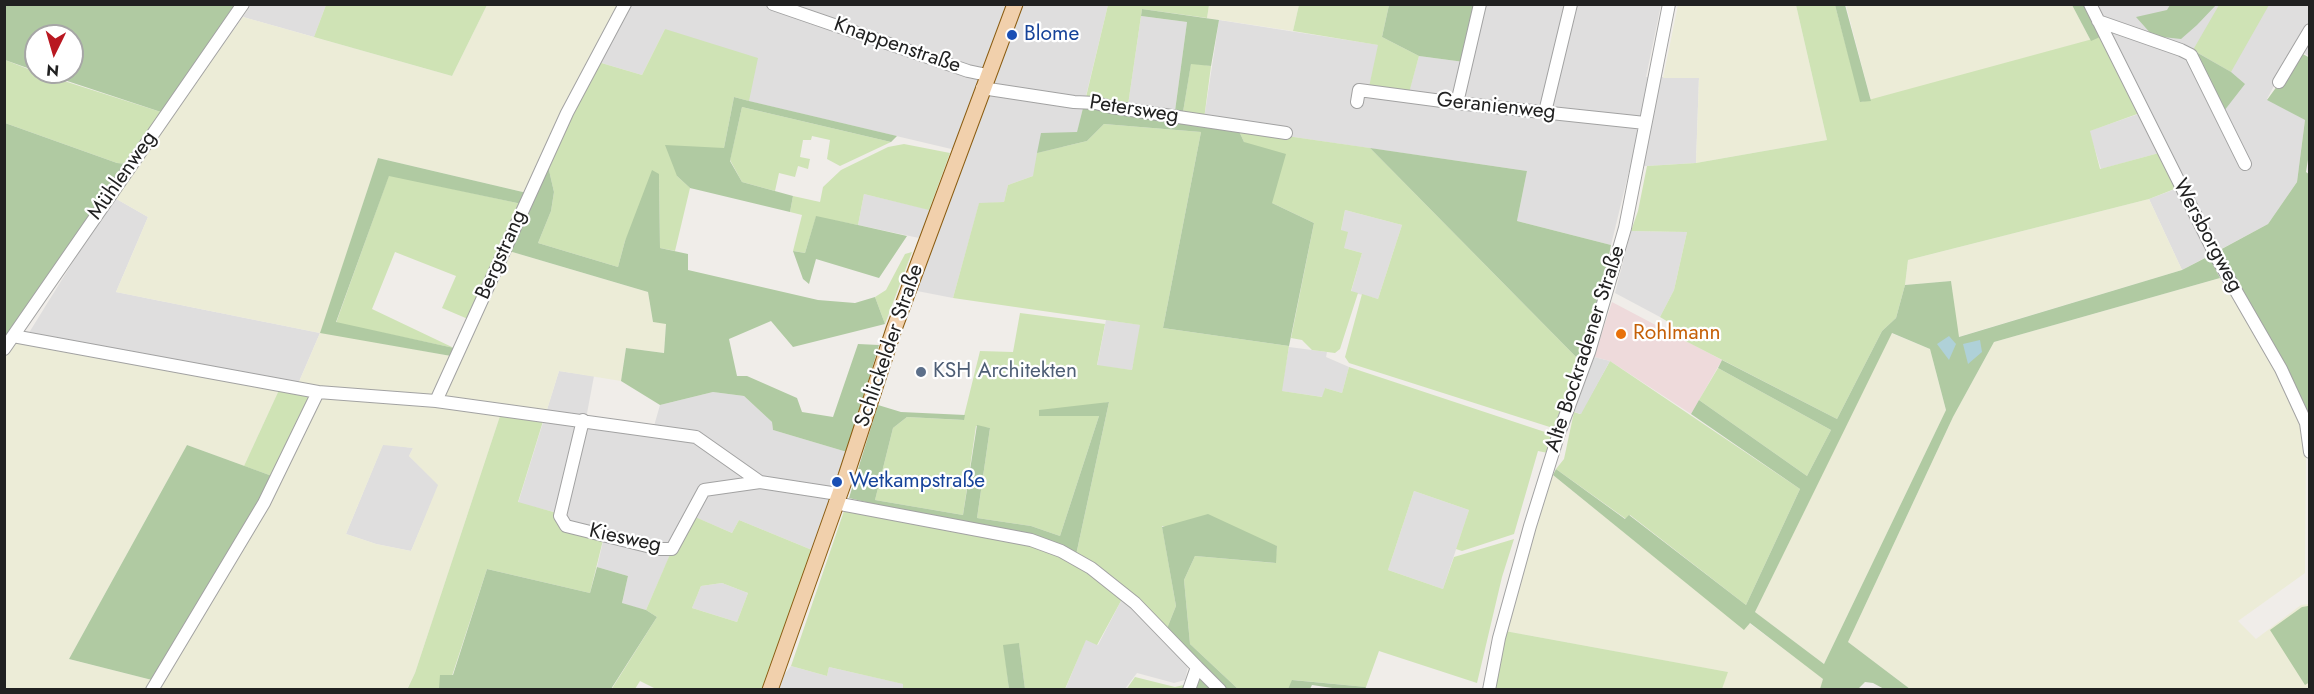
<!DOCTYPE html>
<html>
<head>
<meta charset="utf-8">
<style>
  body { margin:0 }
  #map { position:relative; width:2314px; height:694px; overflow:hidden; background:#f0ede9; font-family:Jost,sans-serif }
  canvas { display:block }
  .frame { position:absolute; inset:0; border:6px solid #212121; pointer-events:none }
  .north { position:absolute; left:24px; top:24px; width:60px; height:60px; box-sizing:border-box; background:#fff; border:2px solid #a6a6a6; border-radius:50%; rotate:185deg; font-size:16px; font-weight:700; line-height:24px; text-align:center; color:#212121 }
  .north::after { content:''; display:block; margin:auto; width:21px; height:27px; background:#b91821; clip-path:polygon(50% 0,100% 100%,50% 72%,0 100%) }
</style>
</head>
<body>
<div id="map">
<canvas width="2314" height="694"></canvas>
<div class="frame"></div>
<div class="north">N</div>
</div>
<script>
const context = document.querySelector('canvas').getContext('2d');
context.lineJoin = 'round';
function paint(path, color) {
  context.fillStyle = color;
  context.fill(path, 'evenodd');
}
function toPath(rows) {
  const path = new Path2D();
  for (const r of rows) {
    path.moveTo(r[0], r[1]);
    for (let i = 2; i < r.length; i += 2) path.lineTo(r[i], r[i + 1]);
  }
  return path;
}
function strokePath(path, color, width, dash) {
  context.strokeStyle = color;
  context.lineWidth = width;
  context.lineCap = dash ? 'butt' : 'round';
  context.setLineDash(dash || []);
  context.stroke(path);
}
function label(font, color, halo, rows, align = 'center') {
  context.font = font + ' Jost,sans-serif';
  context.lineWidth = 4.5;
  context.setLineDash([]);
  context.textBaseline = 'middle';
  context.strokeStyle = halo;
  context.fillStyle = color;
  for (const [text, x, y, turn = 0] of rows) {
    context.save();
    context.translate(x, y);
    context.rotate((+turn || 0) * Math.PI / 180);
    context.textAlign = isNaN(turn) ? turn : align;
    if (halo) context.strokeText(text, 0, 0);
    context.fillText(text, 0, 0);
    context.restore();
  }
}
paint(toPath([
  [251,5,326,5,314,37,243,17],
  [626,5,1108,5,1077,133,1033,176,1008,185,1004,202,979,204,953,298,917,291,933,241,858,225,864,194,940,212,964,152,748,101,665,29,642,75,598,62],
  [1484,5,1661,5,1646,77,1699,77,1696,163,1630,167,1611,245,1517,221,1527,171,1238,129,1204,119,1219,20,1379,45,1409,92,1419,56,1464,62],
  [2097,5,2309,5,2309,56,2294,48,2267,99,2305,120,2297,182,2268,224,2182,270,2149,199,2186,185,2170,150,2101,169,2089,131,2150,110],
  [1141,16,1187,22,1175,111,1128,105],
  [113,197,148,217,116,292,320,333,298,384,27,336],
  [1345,210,1402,225,1378,299,1351,292,1362,253,1344,248,1341,230],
  [1631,231,1687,232,1674,290,1660,317,1615,293],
  [1106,320,1141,325,1132,370,1097,366],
  [1289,347,1327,352,1326,357,1349,367,1342,393,1325,388,1323,397,1281,391],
  [559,371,594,376,585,424,652,433,660,405,713,392,744,396,772,422,773,430,847,452,812,550,739,520,732,533,688,514,646,610,622,604,628,576,597,567,606,529,565,521,562,514,518,503],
  [383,444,413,448,409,456,439,485,411,551,376,544,346,534],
  [1414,491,1469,510,1443,589,1388,570],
  [722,583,748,593,737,622,692,608,701,586],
  [1122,599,1189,662,1185,680,1174,683,1137,673,1125,689,1065,690,1086,639,1098,645],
  [791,666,827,676,829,667,904,684,903,690,779,690,784,675]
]), '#dfdede');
paint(toPath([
  [1612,302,1722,360,1691,414,1610,361,1594,357]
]), '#eedadb');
paint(toPath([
  [487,5,621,5,527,193,378,158,321,332,451,356,433,396,320,388,298,384,320,333,116,292,148,217,113,197,243,17,452,76],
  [1209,5,1299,5,1293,31,1207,18],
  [1678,5,1796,5,1827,140,1696,163,1699,78,1663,78],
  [1846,5,2072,5,2091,41,1871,101],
  [2149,199,2182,270,1958,337,1951,281,1905,285,1908,260],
  [509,251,648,292,653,322,666,323,664,353,626,348,621,381,559,371,546,413,440,399],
  [2220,278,2277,371,2301,425,2306,442,2305,573,2238,621,2256,639,2301,605,2309,604,2309,689,1910,689,1848,642,1953,417,1994,342],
  [1891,333,1930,349,1946,410,1824,664,1755,612],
  [15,342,279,390,244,466,187,445,69,659,152,680,147,689,5,690,4,357],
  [319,395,501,413,415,673,407,689,154,690],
  [383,445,413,448,409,456,438,485,411,551,376,544,346,534],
  [1553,475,1744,629,1749,623,1824,679,1820,689,1722,689,1727,672,1505,631,1530,536]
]), '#ececd7');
paint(toPath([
  [326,5,326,4,487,5,452,76,314,37],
  [1108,5,1209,5,1207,18,1142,9,1128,105,1086,97],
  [1299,5,1389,5,1382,37,1419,56,1409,93,1369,87,1378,45,1293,31],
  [1796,5,1835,5,1861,102,2100,37,2140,113,2090,131,2100,169,2159,153,2177,188,2149,199,1908,260,1905,285,1896,318,1882,331,1837,419,1666,331,1670,323,1660,317,1674,290,1687,232,1631,231,1638,211,1647,166,1696,163,1827,140],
  [2219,5,2269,5,2231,72,2193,50],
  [665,29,758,58,749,101,734,97,724,148,677,176,690,188,675,251,660,248,659,175,625,241,618,267,538,243,551,211,554,192,548,166,598,62,642,75],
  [5,60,36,72,164,113,127,164,117,163,5,123],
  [1191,63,1211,66,1204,119,1183,112],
  [742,107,891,142,840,166,827,159,830,140,812,136,811,140,803,140,800,157,810,159,808,169,798,166,795,177,779,173,775,191,742,182,730,160],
  [1104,124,1201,132,1163,328,1289,346,1282,391,1322,397,1325,388,1342,393,1349,367,1554,435,1548,453,1538,451,1514,534,1462,551,1456,549,1469,510,1414,491,1388,570,1443,589,1454,557,1514,539,1502,577,1477,683,1379,651,1366,687,1293,680,1288,689,1238,689,1190,644,1184,580,1195,556,1275,563,1277,546,1162,526,1176,606,1166,631,1076,555,1109,402,1040,416,1099,416,1060,536,1031,526,977,518,990,428,976,426,963,515,875,500,893,428,907,417,963,420,980,351,1013,352,1020,313,1105,324,1097,365,1132,370,1140,325,953,298,979,203,1004,202,1008,185,1033,176,1037,153,1087,141],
  [1238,129,1370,148,1580,361,1556,429,1349,363,1345,357,1362,294,1378,299,1402,225,1345,210,1341,230,1348,232,1344,248,1362,253,1351,291,1358,293,1340,349,1335,353,1312,350,1302,340,1291,338,1314,223,1272,203],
  [904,144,950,153,929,210,864,194,858,225,816,217,805,253,793,251,802,215,790,212,793,196,820,202,823,187,841,170,888,147],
  [389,175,522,204,468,319,442,308,456,276,395,252,372,309,454,348,336,323],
  [912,252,885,324,875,297,886,290,905,254],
  [1610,361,1800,489,1746,605,1630,515,1626,519,1556,469,1564,459,1574,412,1580,414],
  [1718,368,1831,430,1807,476,1699,400],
  [279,390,312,397,272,476,244,466],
  [501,413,544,418,518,502,557,513,556,518,603,540,590,593,487,569,452,676,439,688,440,689,407,690,415,673],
  [845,508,1030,542,1089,570,1122,599,1097,645,1086,640,1065,689,1025,689,1019,644,1004,646,1009,689,903,689,903,684,829,667,827,676,791,666],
  [693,516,732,533,739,520,812,550,764,689,656,689,640,681,635,689,611,690,657,617,646,610,671,552],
  [722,583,748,593,737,622,692,608,701,586],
  [1505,631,1728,672,1722,689,1494,690],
  [1135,677,1175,687,1188,684,1186,689,1126,690]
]), '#cfe3b5');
paint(toPath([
  [5,5,240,5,164,113,40,72,72,72,72,36,36,36,36,71,5,60],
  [1389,5,1476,5,1464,62,1419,56,1382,37],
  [1835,5,1845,5,1871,101,1860,102],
  [2072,5,2084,5,2100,37,2091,41],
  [2170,5,2216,5,2197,25,2181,39,2153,36,2136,17,2167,10],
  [1142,9,1219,20,1211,66,1191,64,1183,112,1175,111,1187,22,1141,16],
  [2196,52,2231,72,2245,84,2224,111,2195,55],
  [2301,53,2310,58,2310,147,2306,172,2310,175,2309,424,2218,251,2268,224,2297,182,2305,120,2267,100],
  [734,97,749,101,897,136,891,142,742,107,730,161,742,182,793,196,790,212,690,188,677,176,665,145,724,148],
  [1084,104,1238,129,1244,142,1286,154,1272,203,1314,223,1289,346,1163,328,1201,132,1104,124,1087,141,1037,153,1041,133,1077,132],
  [5,123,117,163,127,164,5,338],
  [1370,148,1527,171,1517,221,1611,245,1600,301,1580,361],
  [378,158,527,193,522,204,389,176,336,322,454,348,451,356,320,333],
  [548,166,554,192,551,211,538,243,618,267,625,241,652,170,659,174,660,248,688,254,688,270,818,300,855,303,875,297,885,324,793,347,771,321,729,339,737,376,747,376,797,398,802,412,833,417,858,344,879,345,847,452,773,430,772,422,744,396,713,392,660,405,621,381,626,348,664,353,666,324,653,322,648,292,509,251],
  [816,216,858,225,907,236,879,278,816,259,809,284,803,279,793,251,805,253],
  [2209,256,2220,278,1994,342,1953,417,1848,642,1910,689,1884,689,1873,683,1865,682,1858,689,1820,689,1823,679,1750,623,1744,630,1553,475,1556,469,1625,519,1629,515,1746,605,1800,489,1691,414,1699,400,1807,476,1831,430,1718,368,1722,360,1837,419,1882,331,1896,318,1905,285,1951,281,1959,337,2182,270],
  [1892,333,1930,349,1946,410,1824,664,1755,612],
  [1109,402,1076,555,873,507,874,504,849,498,878,405,901,412,965,415,964,420,907,417,893,428,875,500,963,515,977,425,990,428,977,518,1031,526,1060,536,1099,416,1039,416,1039,410],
  [187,445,272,476,259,504,152,680,69,659],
  [1208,514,1277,546,1276,563,1195,556,1184,580,1190,644,1238,689,1192,689,1196,677,1166,631,1176,606,1162,527],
  [597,567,628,576,622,603,646,610,657,617,611,689,439,688,440,675,453,675,487,569,590,593],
  [2308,606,2310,682,2305,685,2270,630,2302,607],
  [1019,643,1025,689,1009,689,1003,645],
  [1292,680,1366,687,1365,689,1346,690,1312,685,1310,689,1288,689]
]), '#b0caa2');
paint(toPath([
  [1594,357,1610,361,1581,414,1574,412]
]), '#ddd');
paint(toPath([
  [1949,336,1956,344,1949,360,1937,344],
  [1980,340,1982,352,1968,364,1963,344]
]), '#afd1d8');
const minor = toPath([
  [773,4,968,71,987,75],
  [2090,4,2217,258,2281,369,2306,423,2310,452],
  [2098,21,2181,50,2191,55,2245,164],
  [2279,82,2310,30],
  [982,88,1074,102,1096,103,1111,107,1286,133],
  [1357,102,1359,90,1457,103,1645,123],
  [1457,103,1480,4],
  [1545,112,1571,4],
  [13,336,318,392],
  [4,349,243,4],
  [436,401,567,113,625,4],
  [583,420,560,516,566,526,659,549,672,549,704,490,760,482],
  [835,503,1031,540,1061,551,1091,568,1135,603,1197,667,1189,690],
  [1197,667,1220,690],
  [152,690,264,503,318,392,436,401,696,437,760,482,838,494],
  [1489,690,1499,638,1530,526,1559,433,1589,352,1625,228,1669,4]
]);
const major = toPath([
  [770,690,846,476,894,329,1015,4]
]);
strokePath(minor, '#a2a2a2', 14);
strokePath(major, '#8b5d12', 17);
strokePath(minor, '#fff', 12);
strokePath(major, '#f1d0ac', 15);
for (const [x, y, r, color] of [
  [1012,35,6,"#1a4fb4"],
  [1621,334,6,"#e8710a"],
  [921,372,6,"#5c6f8a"],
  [837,482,6,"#1a4fb4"]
]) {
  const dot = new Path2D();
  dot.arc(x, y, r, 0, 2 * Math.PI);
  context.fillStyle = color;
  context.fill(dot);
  strokePath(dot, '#fff', 2);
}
label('21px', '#164399', '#fff', [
  ["Blome",1024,35],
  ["Wetkampstraße",849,482]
], 'left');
label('21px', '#212121', '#fff', [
  ["Knappenstraße",897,46,19],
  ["Geranienweg",1496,107,6],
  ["Petersweg",1134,110,9],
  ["Mühlenweg",123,176,-55],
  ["Wersborgweg",2207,236,62],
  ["Bergstrang",502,255,-66],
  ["Schlickelder Straße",890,346,-71],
  ["Alte Bockradener Straße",1586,349,-72],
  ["Kiesweg",625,539,12]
]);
label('21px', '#c56008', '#fff', [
  ["Rohlmann",1633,334]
], 'left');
label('21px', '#4e5e75', '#fff', [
  ["KSH Architekten",933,372]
], 'left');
</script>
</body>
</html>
